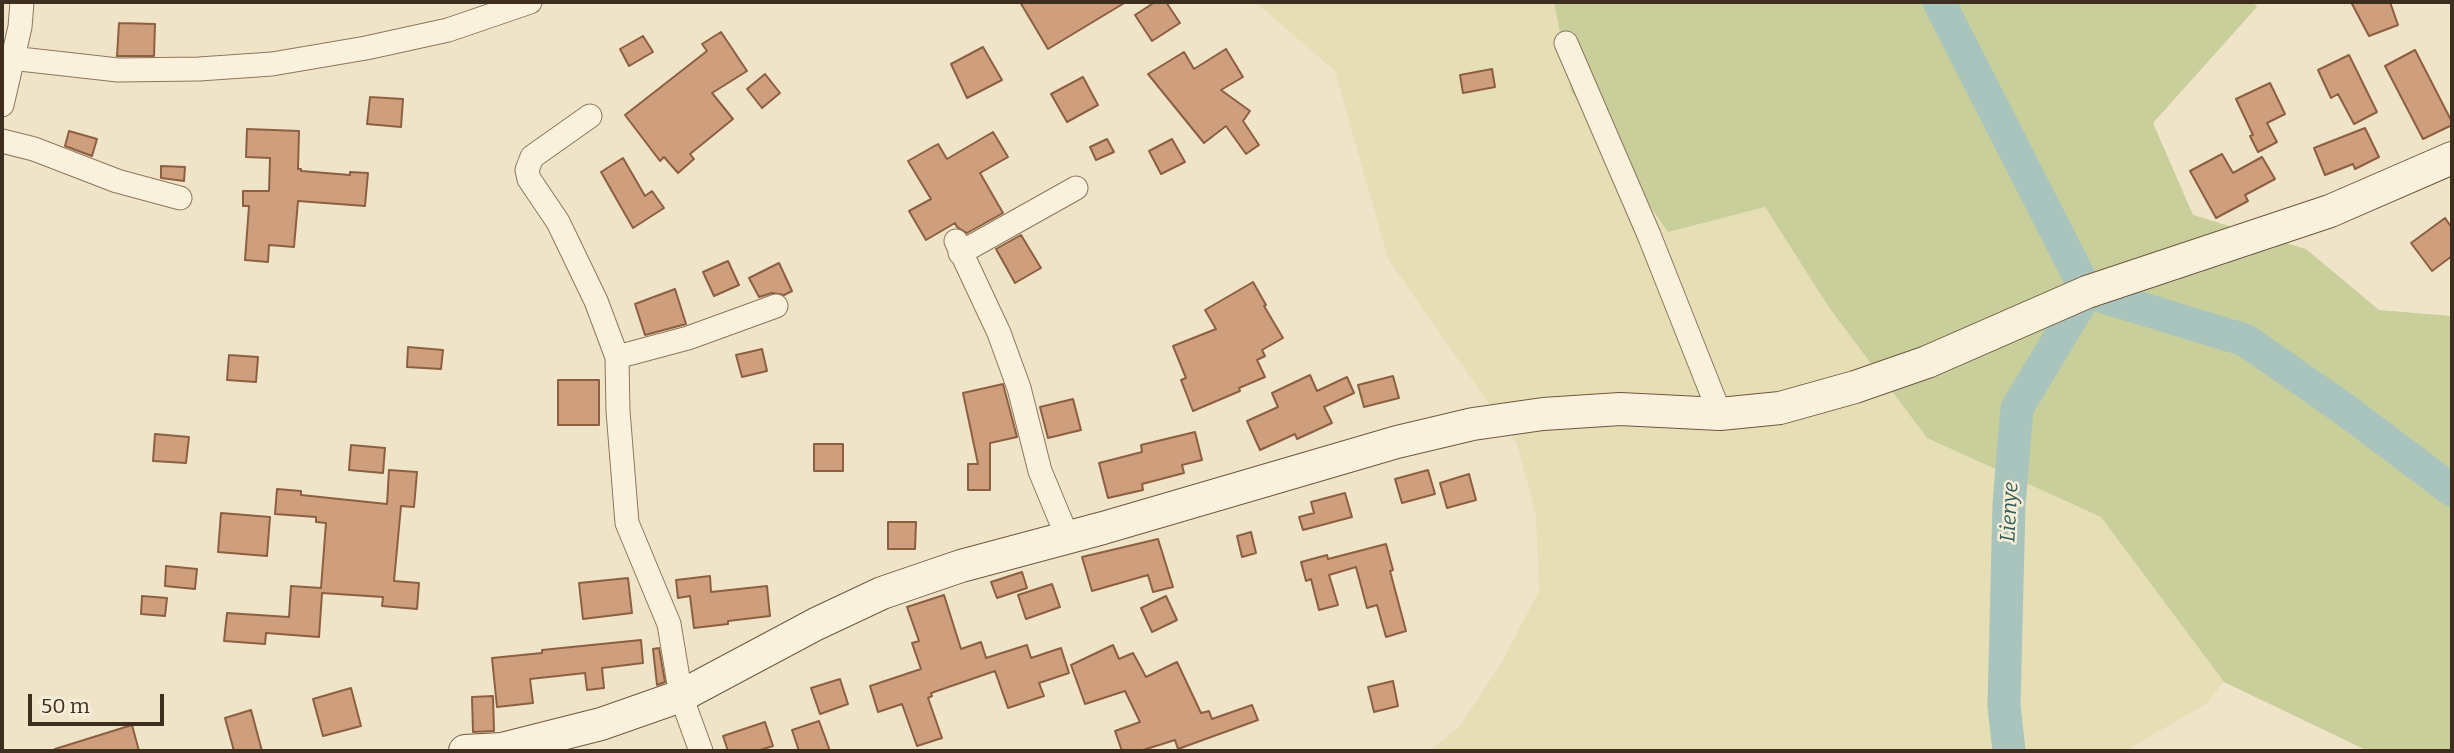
<!DOCTYPE html>
<html>
<head>
<meta charset="utf-8">
<style>
  body { margin:0 }
  #map { position:relative; width:2454px; height:753px; overflow:hidden; background:#f0e4c8; font-family:Bitter,serif }
  canvas { display:block }
  .frame { position:absolute; inset:0; border:4px solid #3d2e20; pointer-events:none }
  .scale { position:absolute; left:28px; top:694px; width:136px; height:32px; box-sizing:border-box; border:4px solid #3d2e20; border-top:0; padding-left:9px; font-size:21px; line-height:24px; white-space:nowrap; color:#3d2e20; -webkit-text-stroke:5px #f7eed8; paint-order:stroke }
</style>
</head>
<body>
<div id="map">
<canvas width="2454" height="753"></canvas>
<div class="frame"></div>
<div class="scale">50 m</div>
</div>
<script>
const context = document.querySelector('canvas').getContext('2d');
context.lineJoin = 'round';
function paint(path, color) {
  context.fillStyle = color;
  context.fill(path, 'evenodd');
}
function toPath(rows) {
  const path = new Path2D();
  for (const r of rows) {
    path.moveTo(r[0], r[1]);
    for (let i = 2; i < r.length; i += 2) path.lineTo(r[i], r[i + 1]);
  }
  return path;
}
function strokePath(path, color, width, dash) {
  context.strokeStyle = color;
  context.lineWidth = width;
  context.lineCap = dash ? 'butt' : 'round';
  context.setLineDash(dash || []);
  context.stroke(path);
}
function label(font, color, halo, rows, align = 'center') {
  context.font = font + ' Bitter,serif';
  context.lineWidth = 5;
  context.setLineDash([]);
  context.textBaseline = 'middle';
  context.strokeStyle = halo;
  context.fillStyle = color;
  for (const [text, x, y, turn = 0] of rows) {
    context.save();
    context.translate(x, y);
    context.rotate((+turn || 0) * Math.PI / 180);
    context.textAlign = isNaN(turn) ? turn : align;
    if (halo) context.strokeText(text, 0, 0);
    context.fillText(text, 0, 0);
    context.restore();
  }
}
paint(toPath([
  [1255,2,1554,2,1571,91,1765,207,1830,309,1927,438,2101,517,2224,682,2207,703,2125,751,1429,751,1460,726,1502,662,1539,591,1536,515,1517,444,1388,259,1335,71]
]), '#e6deb5');
paint(toPath([
  [1554,2,2253,2,2257,7,2153,123,2193,215,2306,249,2379,310,2452,316,2452,751,2368,751,2224,682,2101,517,1927,438,1830,309,1765,207,1668,232,1571,91]
]), '#c9cf9b');
strokePath(toPath([
  [1939,2,2087,292,2245,340,2344,409,2452,490],
  [2009,751,2004,706,2009,504,2017,408,2087,292]
]), '#a9c4bc', 33);
const building = toPath([
  [1020,2,1126,2,1048,49,1020,2],
  [1155,2,1166,2,1180,23,1152,41,1135,15,1155,2],
  [2351,2,2390,2,2398,25,2369,36,2351,2],
  [119,23,155,24,154,56,117,56,119,23],
  [721,32,747,71,712,93,733,119,690,154,694,159,678,173,664,157,660,161,625,115,707,51,702,44,721,32],
  [643,36,653,52,629,66,620,49,643,36],
  [983,47,1002,80,967,98,951,64,983,47],
  [1226,49,1243,77,1221,90,1250,111,1243,121,1259,145,1246,154,1226,126,1204,143,1148,74,1184,52,1194,69,1226,49],
  [2415,50,2452,122,2452,125,2423,139,2385,66,2415,50],
  [2349,55,2377,112,2354,124,2338,94,2331,98,2318,70,2349,55],
  [1492,69,1495,87,1463,93,1460,75,1492,69],
  [765,74,780,93,762,108,747,89,765,74],
  [1083,77,1098,105,1067,122,1051,94,1083,77],
  [2270,83,2285,114,2267,123,2277,142,2258,152,2250,136,2253,135,2236,99,2270,83],
  [370,97,403,99,401,127,367,124,370,97],
  [2365,128,2379,157,2355,169,2353,164,2325,175,2314,148,2365,128],
  [247,129,299,131,298,169,301,169,301,171,350,175,350,172,368,173,365,206,298,201,294,247,269,245,268,262,245,260,249,206,243,206,243,191,269,191,270,158,246,157,247,129],
  [69,131,97,139,92,156,65,146,69,131],
  [993,132,1008,157,980,173,1003,213,967,233,957,227,955,223,926,240,909,211,931,199,908,161,938,144,947,159,993,132],
  [1107,139,1114,152,1096,160,1090,147,1107,139],
  [1172,139,1185,162,1161,174,1149,151,1172,139],
  [2222,154,2233,173,2262,157,2275,179,2245,195,2248,201,2216,218,2190,171,2222,154],
  [623,158,645,196,652,191,664,208,633,228,601,172,623,158],
  [161,166,185,167,184,181,161,178,161,166],
  [2445,218,2452,228,2452,256,2432,271,2411,243,2445,218],
  [1021,235,1041,268,1015,283,996,249,1021,235],
  [728,261,739,285,714,296,703,272,728,261],
  [779,263,792,291,784,295,772,293,759,297,749,278,779,263],
  [1253,282,1266,305,1264,306,1283,338,1262,350,1265,356,1257,360,1265,377,1239,388,1240,391,1193,411,1181,380,1186,378,1173,346,1216,329,1205,310,1253,282],
  [675,289,686,324,645,335,635,304,675,289],
  [408,347,443,350,441,369,407,367,408,347],
  [762,349,767,371,742,377,736,355,762,349],
  [229,355,258,357,256,382,227,380,229,355],
  [1310,375,1317,391,1347,377,1354,393,1324,407,1332,423,1297,439,1295,434,1260,450,1247,421,1278,407,1272,393,1310,375],
  [1393,376,1399,398,1364,407,1358,385,1393,376],
  [558,380,599,380,599,425,558,425,558,380],
  [1003,384,1017,437,990,443,990,490,968,490,968,464,978,464,963,393,1003,384],
  [1073,399,1081,430,1048,438,1040,407,1073,399],
  [1195,432,1202,460,1182,465,1184,473,1142,484,1143,490,1108,498,1099,463,1142,452,1141,445,1195,432],
  [155,434,189,437,186,463,153,461,155,434],
  [814,444,843,444,843,471,814,471,814,444],
  [351,445,385,448,383,473,349,470,351,445],
  [389,470,417,472,414,507,401,506,394,581,419,583,417,609,382,606,383,597,322,593,319,637,266,633,265,644,224,641,227,613,289,617,291,586,321,588,326,523,316,522,316,517,275,514,277,489,301,491,301,495,387,504,389,470],
  [1428,470,1435,494,1402,503,1395,479,1428,470],
  [1469,474,1476,500,1447,508,1440,483,1469,474],
  [1345,493,1352,517,1303,530,1299,517,1314,513,1311,502,1345,493],
  [221,513,270,517,267,556,218,552,221,513],
  [888,522,916,522,915,549,888,549,888,522],
  [1251,532,1256,553,1242,557,1237,536,1251,532],
  [1158,539,1173,587,1153,592,1148,575,1092,591,1082,557,1158,539],
  [1386,544,1393,570,1390,571,1406,631,1386,637,1377,605,1367,608,1356,567,1329,575,1338,605,1319,610,1311,579,1306,581,1301,562,1327,555,1328,559,1386,544],
  [166,566,197,569,195,589,165,586,166,566],
  [1022,572,1027,588,997,598,991,582,1022,572],
  [710,576,711,592,767,586,770,616,728,621,728,624,694,628,690,596,678,598,676,580,710,576],
  [628,578,632,613,583,619,579,583,628,578],
  [1052,584,1060,607,1026,619,1018,595,1052,584],
  [944,595,961,649,981,642,986,658,1027,645,1031,658,1061,648,1069,673,1039,683,1044,696,1008,708,995,671,931,693,932,696,928,698,942,738,917,746,902,704,878,712,870,686,921,669,912,643,919,641,907,607,944,595],
  [142,596,167,598,165,616,141,614,142,596],
  [1166,596,1177,620,1152,632,1141,608,1166,596],
  [641,640,643,663,602,668,604,688,587,690,585,673,530,679,533,703,497,707,492,658,542,653,542,650,641,640],
  [1113,645,1119,659,1133,653,1146,677,1177,662,1201,713,1209,711,1212,719,1252,705,1258,720,1178,749,1175,740,1140,751,1122,751,1115,731,1140,722,1125,691,1085,704,1071,665,1113,645],
  [659,648,665,682,657,685,653,649,659,648],
  [840,679,848,704,820,714,811,688,840,679],
  [1393,681,1398,706,1374,712,1368,687,1393,681],
  [351,688,361,726,323,736,313,699,351,688],
  [493,696,494,731,473,732,472,697,493,696],
  [251,710,262,751,234,751,225,718,251,710],
  [819,721,830,751,799,751,792,730,819,721],
  [765,722,773,746,757,751,728,751,723,736,765,722],
  [132,725,139,751,55,751,55,749,132,725]
]);
paint(building, '#cf9f7d');
strokePath(building, '#8d5f41', 2);
const street = toPath([
  [1566,43,1649,235,1720,414],
  [11,58,118,70,199,69,272,64,366,48,448,30,530,2],
  [2,105,20,27,22,2],
  [590,116,532,157,527,170,529,179,558,222,596,301,617,357,618,411,627,523,669,624,681,696,701,751],
  [2,141,34,149,117,181,180,198],
  [956,241,999,333,1019,388,1040,471,1067,536],
  [960,253,1076,188],
  [617,357,688,338,776,306]
]);
const secondary = toPath([
  [465,751,502,749,601,724,681,696,816,624,882,593,961,566,1103,528,1397,442,1473,424,1543,414,1620,409,1720,414,1780,408,1855,387,1927,362,2087,292,2330,211,2452,158]
]);
strokePath(street, '#8d765c', 25);
strokePath(secondary, '#6f573f', 34);
strokePath(street, '#faf1dc', 23);
strokePath(secondary, '#faf1dc', 32);
label('italic 21px', '#2f5d5a', '#f7eed8', [
  ["Lienye",2010,512,-87]
]);
</script>
</body>
</html>
